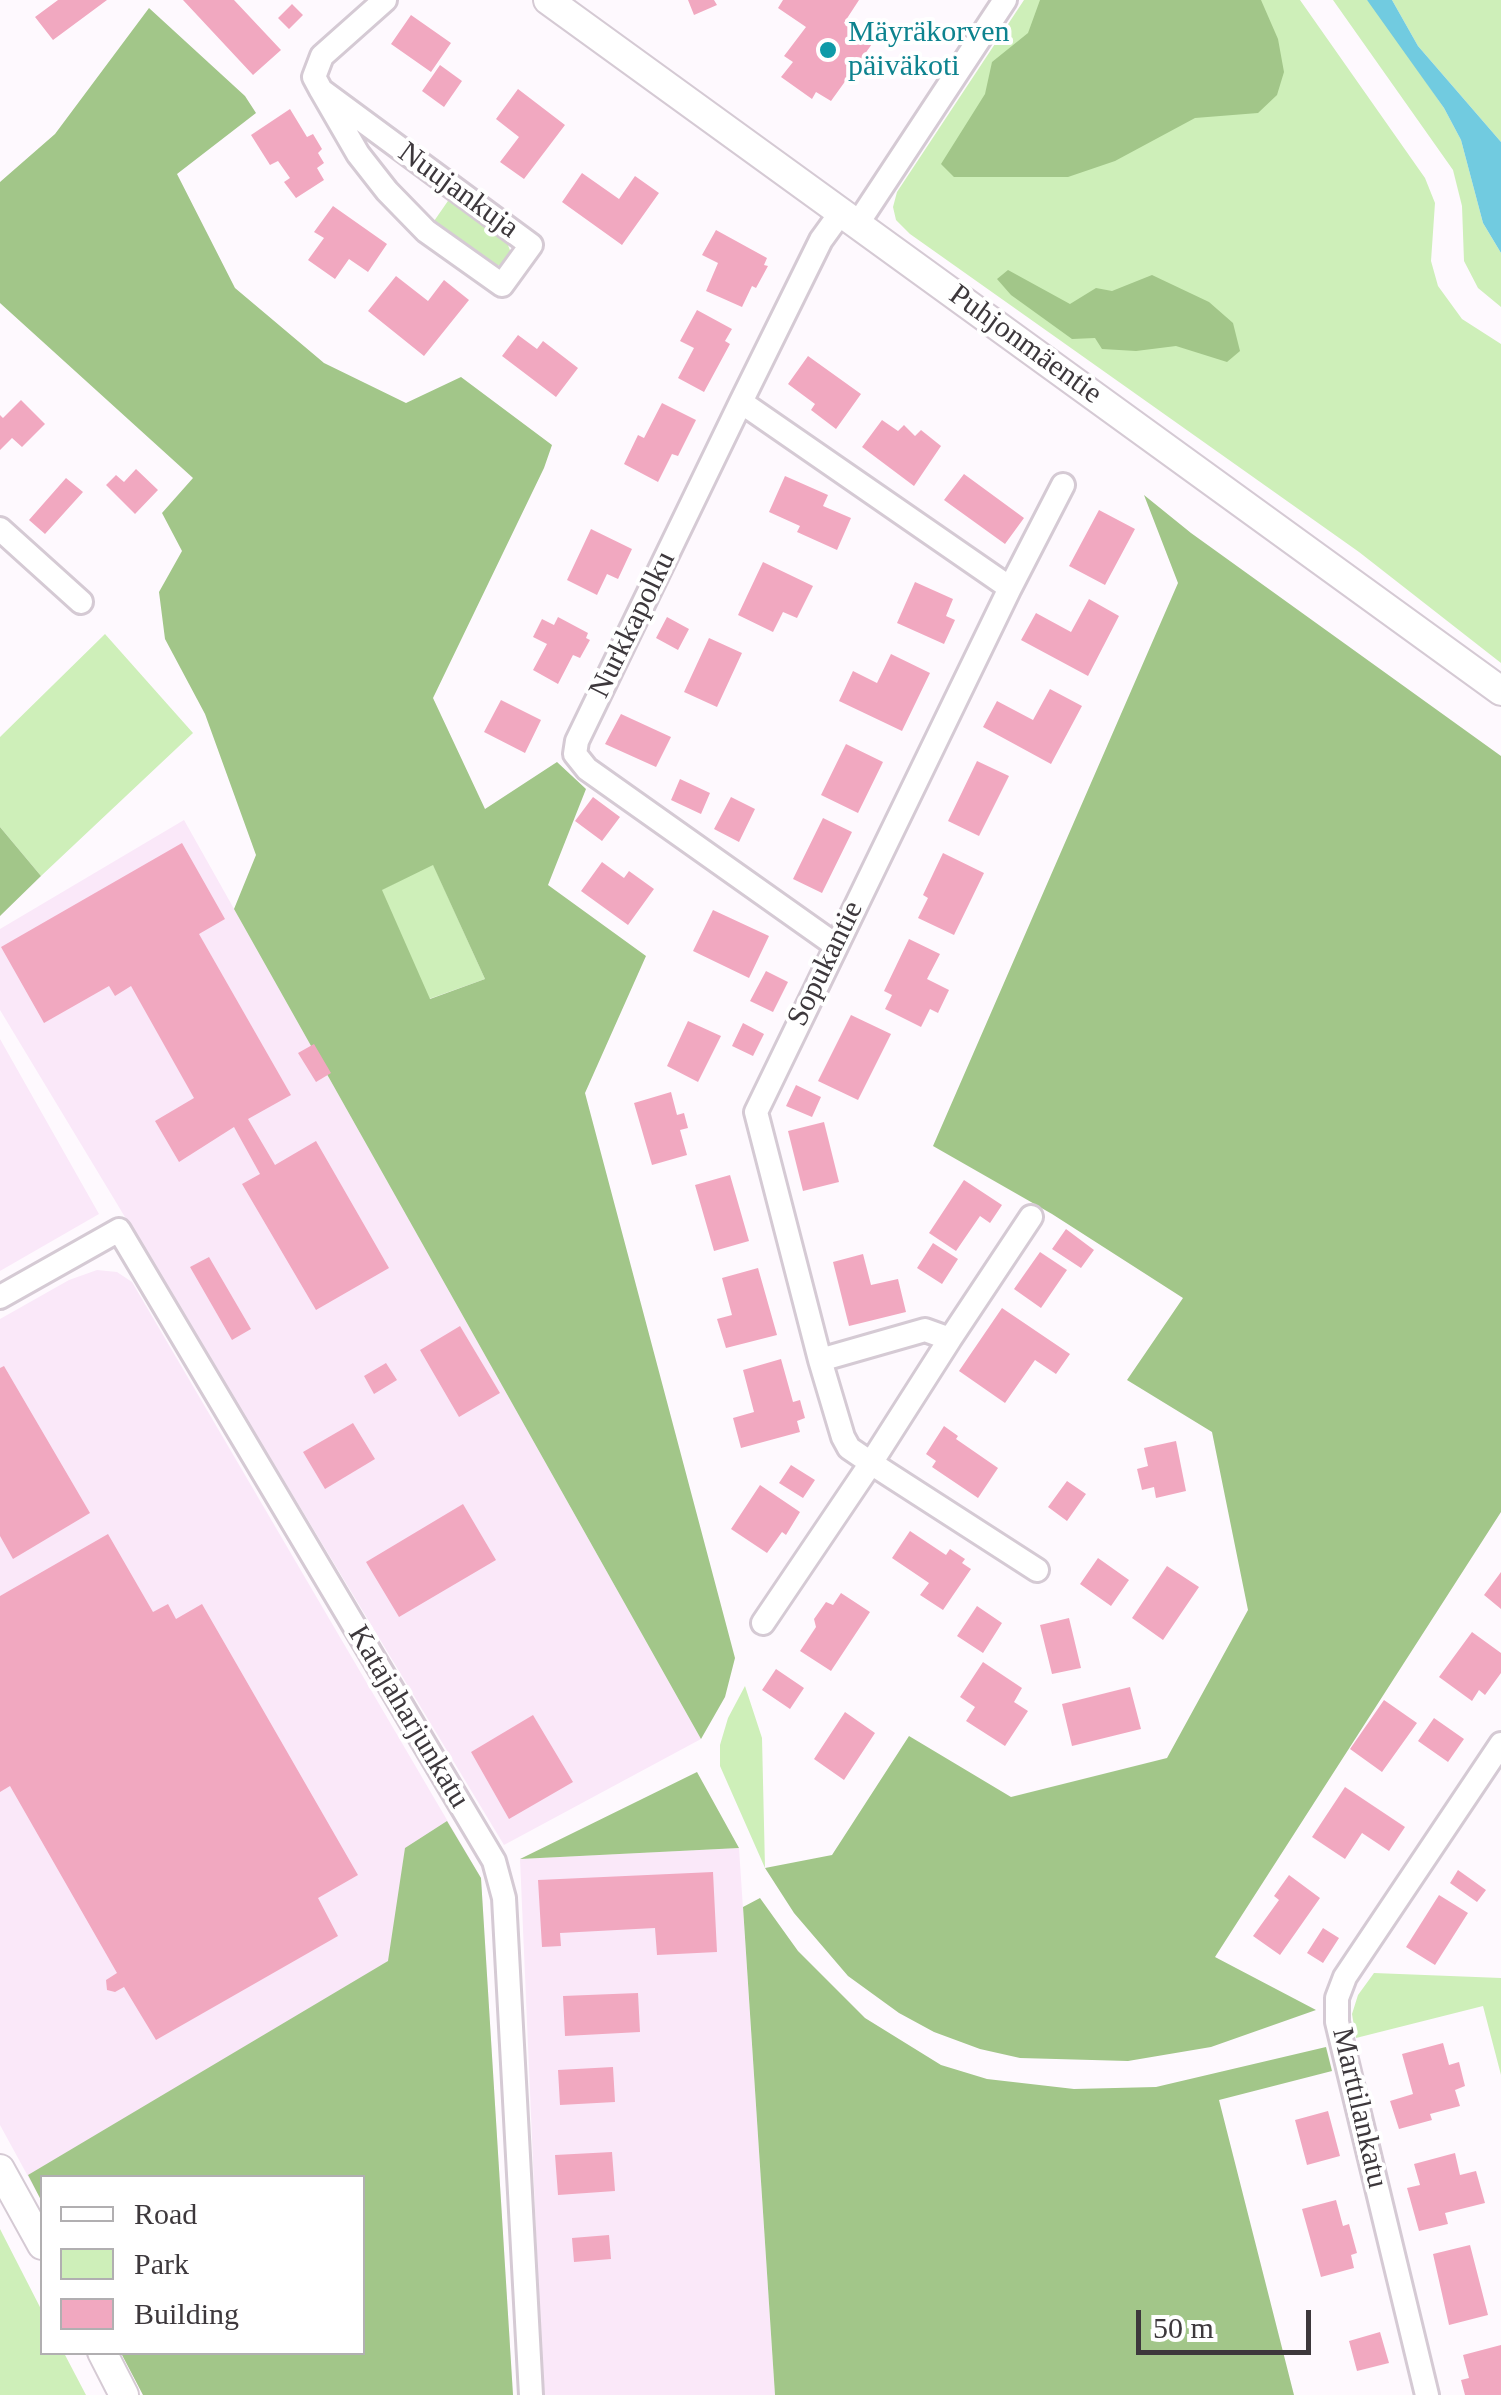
<!DOCTYPE html>
<html>
<head>
<meta charset="utf-8">
<style>
  body { margin:0 }
  #map { position:relative; width:1501px; height:2395px; overflow:hidden; background:#fef9fe; font-family:Georgia,serif }
  canvas { display:block }
  .legend { position:absolute; left:40px; top:2175px; width:325px; height:180px; box-sizing:border-box; background:#fff; border:2px solid #b1afb1; margin:0; padding:12px 18px; list-style:none; font-size:30px; color:#3d383c }
  .legend li { display:flex; align-items:center; gap:20px; height:50px }
  .legend b { width:50px; border:2px solid #b1afb1 }
  .scale { position:absolute; left:1136px; top:2310px; width:175px; height:45px; box-sizing:border-box; border:5px solid #3d383c; border-top:0; padding-left:12px; font-size:30px; line-height:35px; white-space:nowrap; color:#3d383c; -webkit-text-stroke:8px #fff; paint-order:stroke }
</style>
</head>
<body>
<div id="map">
<canvas width="1501" height="2395"></canvas>
<ul class="legend">
<li><b style="height:12px;background:#fff"></b>Road</li>
<li><b style="height:28px;background:#ceefb9"></b>Park</li>
<li><b style="height:28px;background:#f1a8c0"></b>Building</li>
</ul>
<div class="scale">50 m</div>
</div>
<script>
const context = document.querySelector('canvas').getContext('2d');
context.lineJoin = 'round';
function paint(path, color) {
  context.fillStyle = color;
  context.fill(path, 'evenodd');
}
function toPath(rows) {
  const path = new Path2D();
  for (const r of rows) {
    path.moveTo(r[0], r[1]);
    for (let i = 2; i < r.length; i += 2) path.lineTo(r[i], r[i + 1]);
  }
  return path;
}
function strokePath(path, color, width, dash) {
  context.strokeStyle = color;
  context.lineWidth = width;
  context.lineCap = dash ? 'butt' : 'round';
  context.setLineDash(dash || []);
  context.stroke(path);
}
function label(font, color, halo, rows, align = 'center') {
  context.font = font + ' Georgia,serif';
  context.lineWidth = 8;
  context.setLineDash([]);
  context.textBaseline = 'middle';
  context.strokeStyle = halo;
  context.fillStyle = color;
  for (const [text, x, y, turn = 0] of rows) {
    context.save();
    context.translate(x, y);
    context.rotate((+turn || 0) * Math.PI / 180);
    context.textAlign = isNaN(turn) ? turn : align;
    if (halo) context.strokeText(text, 0, 0);
    context.fillText(text, 0, 0);
    context.restore();
  }
}
paint(toPath([
  [184,820,701,1739,504,1845,0,1010,0,929],
  [0,1039,99,1214,0,1271],
  [97,1270,117,1272,132,1282,481,1878,513,2395,143,2395,121,2353,362,2352,362,2178,42,2178,42,2202,0,2125,0,1319,69,1280],
  [739,1848,775,2395,543,2395,520,1859]
]), '#fae8f9');
paint(toPath([
  [1024,0,1300,0,1425,178,1435,203,1431,261,1438,286,1462,319,1501,344,1501,663,1359,552,910,234,896,220,893,207,897,192],
  [1333,0,1367,0,1373,5,1444,108,1461,140,1483,223,1501,253,1501,307,1478,288,1464,261,1462,206,1453,170],
  [1392,0,1501,0,1501,142,1418,46],
  [450,198,505,237,511,253,502,265,494,266,432,224],
  [105,634,193,733,41,876,0,827,0,737],
  [433,864,485,979,429,999,381,890],
  [745,1686,762,1738,765,1868,720,1766,720,1745,728,1718],
  [1374,1973,1501,1978,1501,2075,1483,2006,1356,2038,1352,2014,1358,1995],
  [0,2229,42,2311,42,2352,64,2353,86,2395,0,2395]
]), '#ceefb9');
paint(toPath([
  [1040,0,1261,0,1278,39,1284,72,1277,95,1258,113,1195,118,1115,161,1068,177,954,177,941,164,985,94,992,62,1028,33],
  [149,8,245,96,256,113,177,174,235,288,324,363,406,403,461,377,552,445,544,468,433,698,485,809,557,762,586,789,548,885,646,956,585,1093,735,1658,725,1697,701,1739,234,909,256,855,205,714,165,639,159,592,182,551,162,513,193,478,0,303,0,182,55,134],
  [433,865,485,979,430,999,382,890],
  [1008,270,1070,304,1096,288,1112,291,1152,275,1209,302,1233,323,1240,351,1227,362,1176,346,1136,351,1102,349,1095,338,1072,339,1011,295,997,279],
  [1144,495,1191,533,1501,756,1501,1512,1215,1957,1316,2010,1211,2047,1128,2061,1020,2058,980,2049,934,2032,899,2013,848,1976,794,1913,765,1868,832,1855,909,1736,1011,1797,1167,1758,1248,1610,1212,1432,1127,1380,1183,1298,1052,1214,933,1146,1178,583],
  [0,827,41,876,0,916],
  [697,1772,739,1848,520,1859],
  [447,1821,481,1878,513,2395,143,2395,121,2353,362,2352,362,2178,42,2178,42,2202,28,2175,388,1961,405,1848],
  [760,1898,798,1951,865,2018,941,2065,987,2079,1074,2089,1156,2087,1326,2047,1332,2071,1219,2100,1294,2395,775,2395,743,1907]
]), '#a2c689');
paint(toPath([
  [1367,0,1392,0,1418,46,1501,142,1501,253,1483,223,1461,140,1444,108]
]), '#71cbe0');
paint(toPath([
  [58,0,107,0,53,40,35,17],
  [183,0,234,0,281,50,253,75],
  [688,0,714,0,717,5,694,15],
  [783,0,859,0,844,23,872,44,831,101,816,92,812,99,781,77,793,62,784,56,806,27,778,8],
  [292,4,303,15,289,29,278,18],
  [411,15,451,43,431,72,391,44],
  [440,65,462,81,444,107,422,91],
  [518,89,565,125,524,179,500,162,519,137,496,119],
  [290,109,307,137,313,134,322,149,318,153,324,163,317,168,324,180,296,198,284,182,290,178,278,161,270,165,251,135],
  [582,173,619,199,635,176,659,193,622,245,562,202],
  [333,206,387,244,368,272,349,259,335,279,308,260,324,238,314,232],
  [716,230,767,258,764,265,768,266,756,288,752,286,742,307,706,291,718,263,702,255],
  [396,276,428,301,444,280,469,300,424,356,368,311],
  [697,310,732,329,725,341,730,344,704,392,678,378,694,348,680,341],
  [518,335,537,349,543,341,578,368,556,397,502,356],
  [808,356,861,394,836,429,811,410,815,404,788,384],
  [21,400,45,424,22,447,12,438,0,450,0,415,3,418],
  [662,403,696,420,678,456,672,454,658,482,624,464,638,435,644,438],
  [882,420,898,431,904,425,915,436,921,430,941,446,914,486,862,447],
  [136,469,158,490,135,514,106,485,116,475,124,482],
  [964,474,1024,518,1005,544,944,500],
  [785,476,828,495,823,506,851,518,837,550,797,532,800,526,769,512],
  [66,478,83,492,45,534,29,520],
  [1099,510,1135,529,1105,585,1069,566],
  [591,529,632,549,618,579,607,574,597,595,567,580],
  [763,562,813,586,797,618,783,612,773,632,738,615],
  [915,582,953,599,946,616,955,620,944,644,897,623],
  [1089,599,1119,616,1088,676,1021,640,1036,613,1071,632],
  [558,617,588,633,586,638,590,640,580,658,573,655,558,684,533,670,547,644,533,637,542,619,554,625],
  [667,617,689,629,678,650,656,638],
  [709,638,742,653,717,707,684,692],
  [891,654,930,673,902,731,839,701,853,671,877,683],
  [1050,689,1082,706,1051,764,983,727,997,701,1033,720],
  [501,700,541,720,525,753,484,732],
  [621,714,671,737,656,767,605,744],
  [846,744,883,762,858,813,821,795],
  [977,761,1009,776,979,836,948,821],
  [680,779,710,793,701,814,671,800],
  [593,797,620,817,602,841,575,821],
  [731,797,755,809,739,842,714,829],
  [823,818,852,832,822,893,793,879],
  [182,843,225,919,199,934,291,1095,248,1119,275,1165,316,1141,389,1268,316,1310,242,1184,260,1174,234,1127,179,1162,155,1121,194,1098,131,986,115,996,109,986,44,1023,1,947],
  [943,853,984,873,954,935,918,918,928,898,923,895],
  [602,862,624,878,629,871,654,889,628,925,581,891],
  [713,910,769,936,749,978,693,951],
  [909,939,940,954,927,979,949,990,938,1013,930,1009,921,1027,885,1009,892,995,884,991],
  [766,971,788,982,773,1012,750,1001],
  [851,1015,891,1034,858,1100,818,1081],
  [688,1021,721,1036,698,1082,667,1066],
  [743,1023,764,1034,753,1056,732,1046],
  [314,1044,331,1073,316,1082,298,1053],
  [796,1085,821,1097,812,1117,786,1106],
  [671,1092,677,1115,684,1113,688,1128,680,1130,687,1155,652,1165,634,1103],
  [824,1122,839,1182,803,1191,788,1131],
  [730,1175,749,1241,714,1251,695,1185],
  [964,1180,1002,1205,990,1223,980,1216,956,1251,929,1233],
  [1066,1229,1094,1250,1081,1268,1052,1249],
  [933,1243,958,1259,942,1284,917,1268],
  [1040,1252,1067,1270,1041,1308,1014,1289],
  [863,1254,871,1285,898,1279,906,1312,849,1326,833,1262],
  [209,1257,251,1329,232,1340,190,1267],
  [758,1268,777,1335,726,1348,717,1319,732,1315,722,1278],
  [1002,1308,1070,1354,1056,1374,1035,1360,1005,1403,959,1371],
  [460,1326,500,1393,459,1417,420,1350],
  [781,1359,793,1402,800,1400,805,1418,797,1421,800,1432,741,1448,733,1418,754,1412,743,1370],
  [386,1363,397,1380,374,1394,364,1376],
  [4,1366,90,1513,13,1559,0,1536,0,1368],
  [353,1423,375,1459,325,1489,303,1452],
  [944,1426,958,1436,956,1439,998,1468,978,1498,932,1467,936,1461,926,1454],
  [1176,1441,1186,1491,1156,1498,1154,1487,1142,1490,1137,1469,1148,1466,1144,1448],
  [791,1465,815,1480,803,1498,779,1483],
  [1067,1481,1086,1494,1067,1521,1048,1507],
  [760,1485,800,1512,786,1535,782,1532,767,1553,731,1529],
  [463,1504,496,1560,399,1617,366,1562],
  [910,1531,946,1555,950,1549,965,1559,962,1563,971,1569,943,1610,920,1595,929,1583,892,1558],
  [108,1534,153,1612,168,1604,176,1619,202,1604,358,1875,318,1898,338,1936,156,2040,124,1987,115,1992,107,1990,106,1980,117,1973,10,1786,0,1792,0,1596],
  [1098,1558,1129,1580,1111,1606,1080,1584],
  [1167,1566,1199,1587,1163,1640,1132,1618],
  [1501,1572,1501,1609,1484,1595],
  [841,1593,870,1612,831,1671,800,1651,816,1627,814,1619,826,1602,833,1605],
  [977,1606,1002,1623,983,1653,957,1636],
  [1069,1618,1081,1668,1052,1674,1040,1625],
  [1472,1632,1501,1653,1501,1673,1485,1695,1479,1690,1472,1701,1439,1677],
  [983,1662,1022,1688,1014,1702,1028,1711,1005,1746,966,1721,975,1707,960,1697],
  [776,1669,804,1688,790,1709,762,1690],
  [1130,1687,1141,1729,1072,1746,1062,1704],
  [1384,1700,1417,1723,1382,1772,1350,1749],
  [845,1712,875,1733,844,1780,814,1759],
  [533,1715,573,1782,509,1819,471,1752],
  [1434,1718,1464,1739,1448,1762,1418,1741],
  [1345,1787,1405,1827,1389,1851,1362,1833,1345,1859,1312,1837],
  [1458,1870,1486,1890,1477,1902,1450,1883],
  [713,1872,717,1952,657,1955,655,1928,560,1933,561,1946,542,1947,538,1880],
  [1289,1875,1320,1898,1280,1955,1253,1936,1279,1900,1274,1896],
  [1439,1895,1468,1913,1435,1965,1406,1947],
  [1323,1928,1339,1938,1323,1963,1307,1953],
  [638,1993,640,2032,565,2036,563,1996],
  [1443,2043,1449,2065,1459,2062,1465,2086,1455,2090,1460,2106,1430,2114,1432,2120,1399,2129,1390,2101,1413,2094,1402,2054],
  [613,2067,615,2102,560,2105,558,2070],
  [1328,2111,1340,2156,1307,2165,1295,2120],
  [612,2152,615,2191,558,2195,555,2155],
  [1455,2153,1460,2175,1476,2171,1485,2203,1445,2213,1448,2224,1419,2231,1407,2188,1420,2185,1414,2164],
  [1336,2200,1343,2226,1349,2224,1357,2253,1351,2255,1354,2268,1321,2277,1302,2209],
  [609,2235,611,2259,574,2262,572,2238],
  [1470,2245,1488,2315,1449,2325,1433,2254],
  [1380,2332,1389,2363,1357,2371,1349,2341],
  [1501,2345,1501,2395,1465,2395,1461,2380,1469,2378,1463,2355]
]), '#f1a8c0');
const minor = toPath([
  [321,90,531,245,502,285,426,231,387,191,358,154,321,90,314,77,322,56,385,0],
  [858,223,1005,0],
  [741,402,1010,588,756,1112,820,1360,925,1330,950,1339,871,1463,849,1448,843,1437,820,1360],
  [0,529,81,602],
  [1010,588,1063,485],
  [834,944,587,769,575,754,577,741,741,402,821,240,842,211],
  [0,1297,119,1230,494,1861,504,1898,531,2395],
  [950,1339,1031,1217],
  [763,1623,871,1463,1037,1570],
  [1427,2395,1337,2022,1337,1998,1345,1977,1501,1744]
]);
const tertiary = toPath([
  [548,0,1501,691],
  [0,2169,42,2245],
  [102,2352,124,2395]
]);
strokePath(minor, '#d5cad4', 28);
strokePath(tertiary, '#d5cad4', 32);
strokePath(minor, '#fff', 22);
strokePath(tertiary, '#fff', 28);
for (const [x, y, r, color] of [
  [828,50,10,"#0f9aa8"]
]) {
  const dot = new Path2D();
  dot.arc(x, y, r, 0, 2 * Math.PI);
  context.fillStyle = color;
  context.fill(dot);
  strokePath(dot, '#fff', 4);
}
label('30px', '#0d838f', '#fff', [
  ["Mäyräkorven",848,33],
  ["päiväkoti",848,67]
], 'left');
label('30px', '#3d383c', '#fff', [
  ["Nuujankuja",458,191,36],
  ["Puhjonmäentie",1025,345,36],
  ["Nurkkapolku",633,625,-64],
  ["Sopukantie",826,964,-64],
  ["Katajaharjunkatu",408,1717,59],
  ["Marttilankatu",1359,2108,77]
]);
</script>
</body>
</html>
